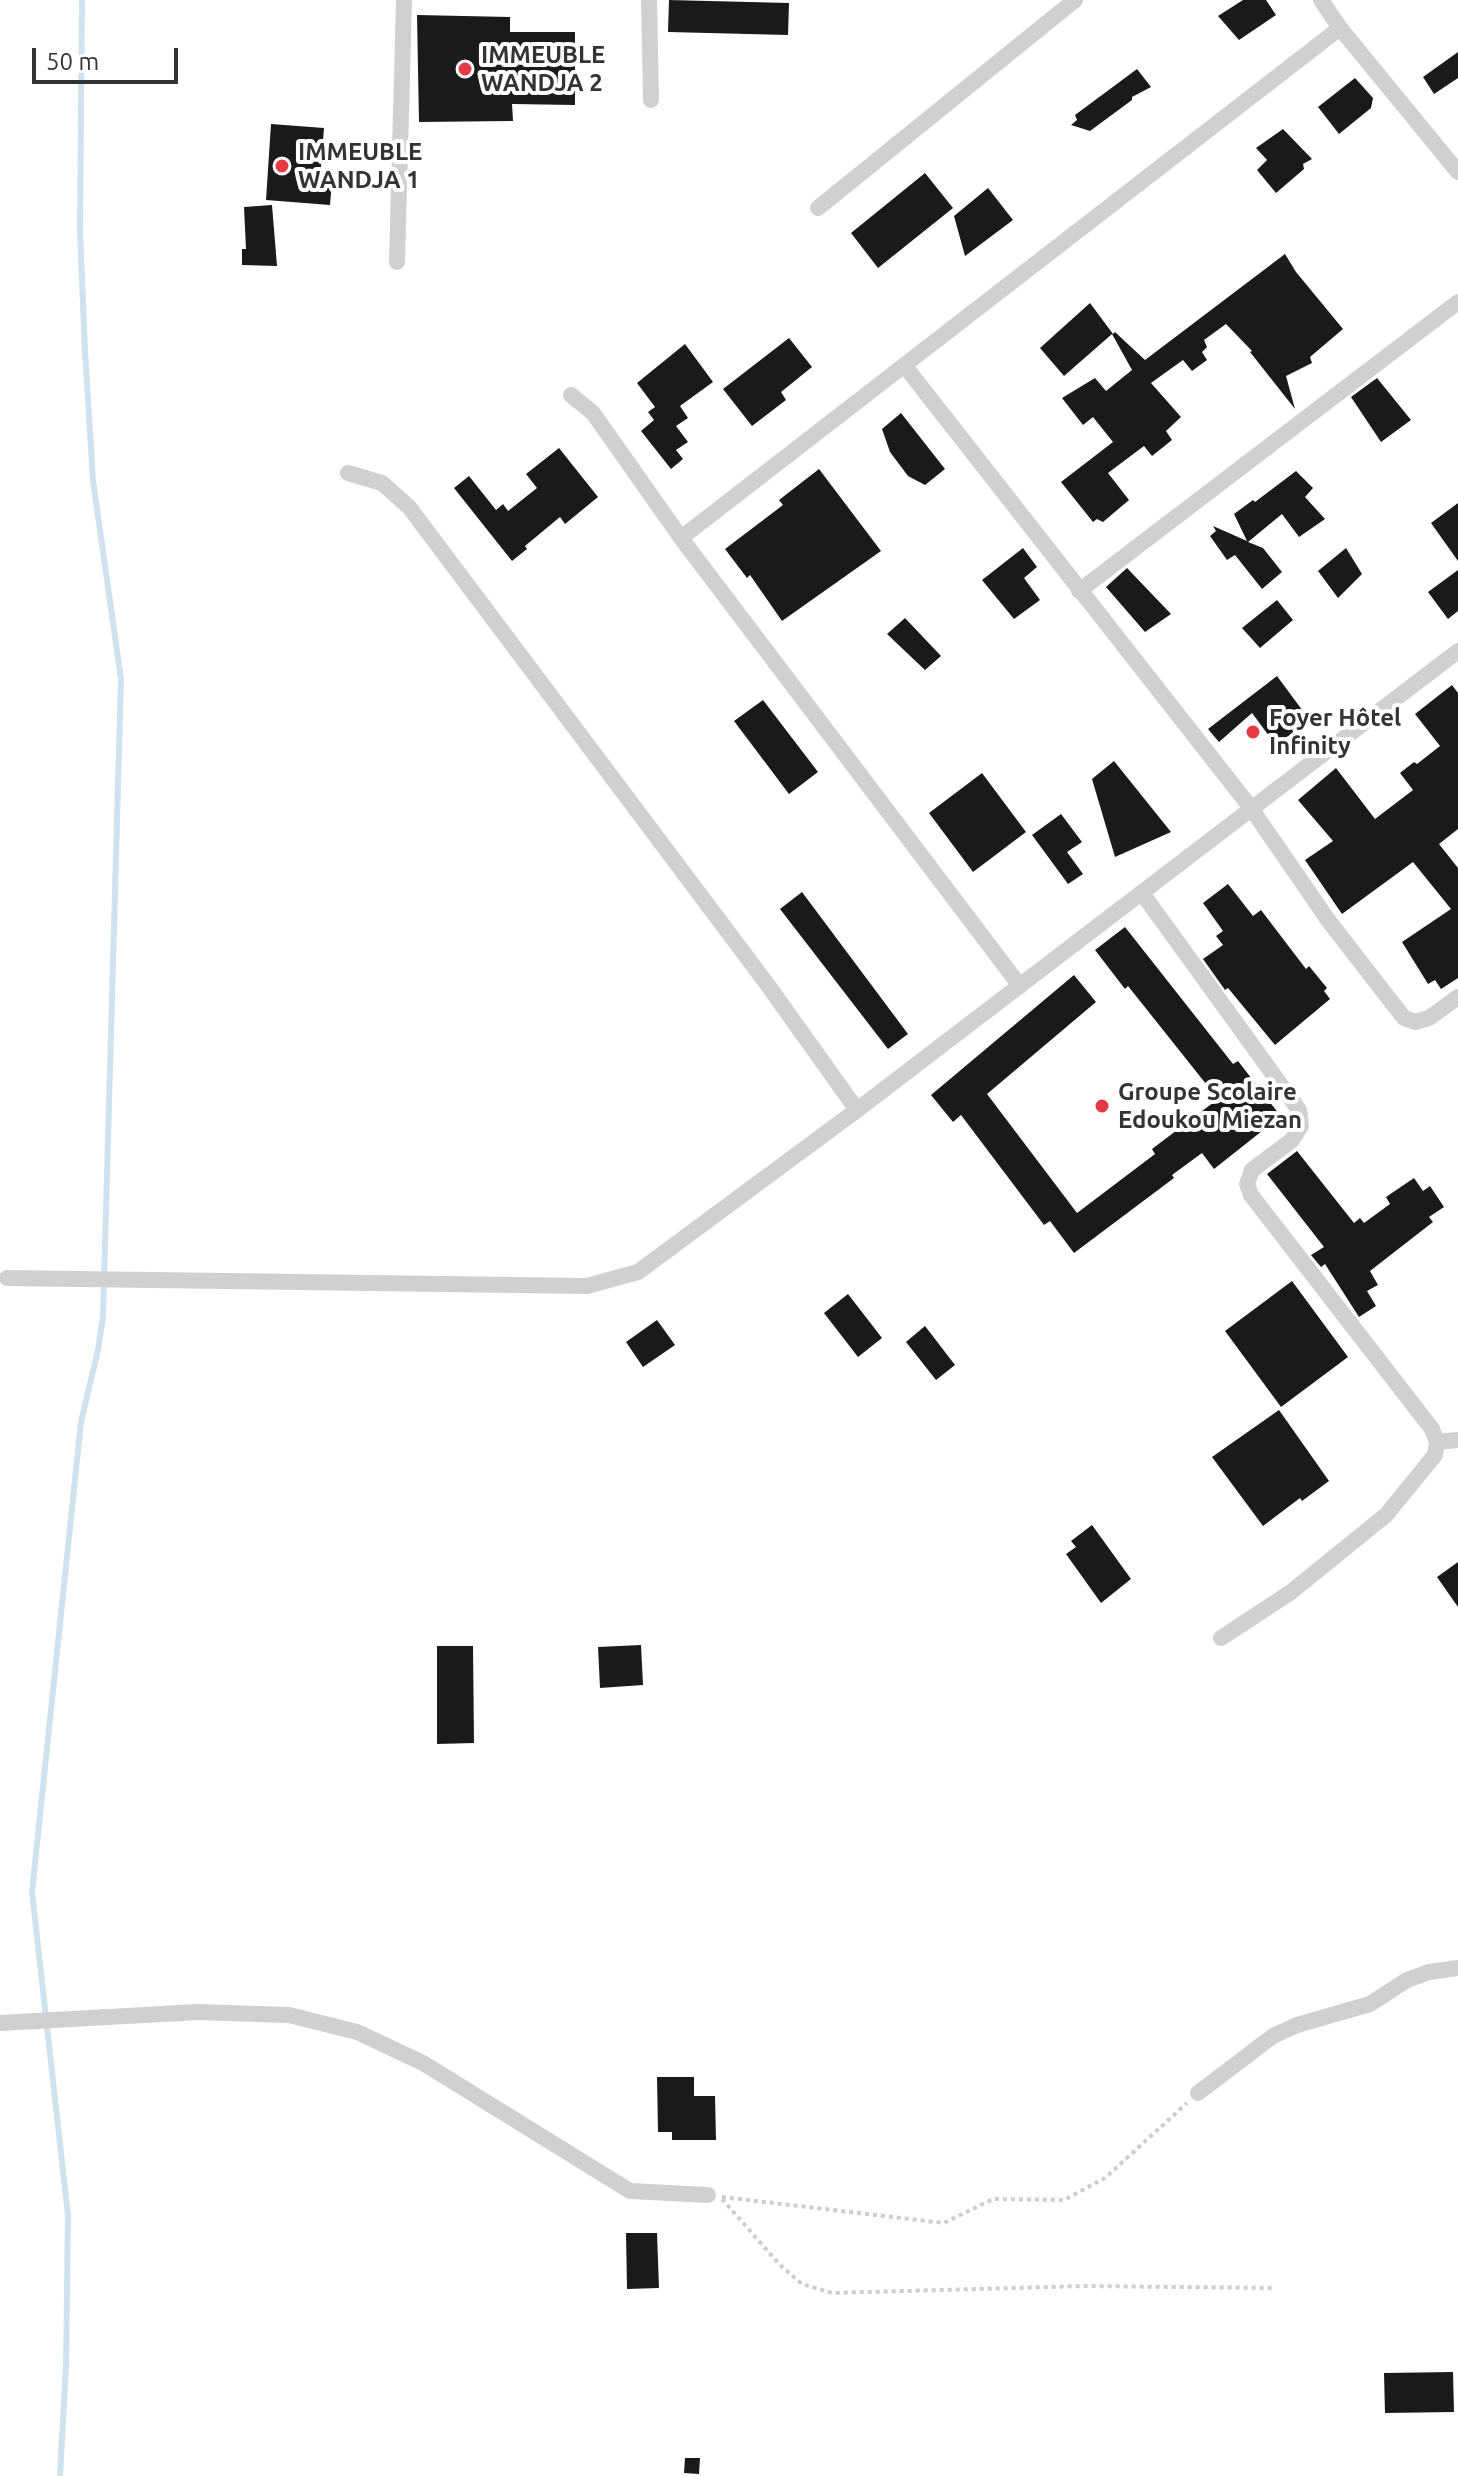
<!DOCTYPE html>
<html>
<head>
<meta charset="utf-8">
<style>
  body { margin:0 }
  #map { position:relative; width:1458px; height:2476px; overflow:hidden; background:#fff; font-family:Ubuntu,sans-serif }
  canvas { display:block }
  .scale { position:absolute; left:32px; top:48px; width:146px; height:36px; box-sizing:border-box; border:4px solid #333; border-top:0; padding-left:10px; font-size:24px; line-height:28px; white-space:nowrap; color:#333; -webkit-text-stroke:6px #fff; paint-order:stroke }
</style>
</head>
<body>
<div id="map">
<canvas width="1458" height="2476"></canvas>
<div class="scale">50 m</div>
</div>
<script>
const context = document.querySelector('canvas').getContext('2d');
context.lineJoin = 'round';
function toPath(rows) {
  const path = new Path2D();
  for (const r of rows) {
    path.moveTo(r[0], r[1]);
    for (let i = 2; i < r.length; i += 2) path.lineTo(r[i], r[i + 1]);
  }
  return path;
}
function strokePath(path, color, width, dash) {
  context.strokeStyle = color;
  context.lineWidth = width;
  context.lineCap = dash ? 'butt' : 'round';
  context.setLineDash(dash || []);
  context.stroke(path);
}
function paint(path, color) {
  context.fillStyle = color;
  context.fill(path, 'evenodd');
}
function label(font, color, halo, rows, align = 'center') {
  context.font = font + ' Ubuntu,sans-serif';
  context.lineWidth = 8;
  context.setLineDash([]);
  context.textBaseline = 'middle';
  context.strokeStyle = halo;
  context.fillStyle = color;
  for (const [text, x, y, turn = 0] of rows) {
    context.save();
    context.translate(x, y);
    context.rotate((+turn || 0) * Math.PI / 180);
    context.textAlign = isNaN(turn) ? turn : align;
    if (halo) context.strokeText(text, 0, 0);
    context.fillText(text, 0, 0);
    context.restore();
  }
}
strokePath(toPath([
  [60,2476,66,2366,68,2216,32,1892,81,1422,98,1350,103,1316,121,679,93,481,85,351,80,231,82,0]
]), '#cfe2ee', 6);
paint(toPath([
  [669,0,789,3,788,35,668,32],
  [1243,0,1266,0,1276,15,1239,40,1218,16],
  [417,15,510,17,510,32,575,32,575,105,512,104,513,121,419,122],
  [1458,52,1458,78,1434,94,1423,77],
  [1137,69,1151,87,1132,97,1132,100,1090,131,1071,125,1077,120,1075,115],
  [1355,78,1373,98,1371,108,1339,134,1318,107],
  [271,124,324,128,320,179,332,180,330,205,266,200],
  [1283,129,1312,159,1303,164,1304,169,1276,193,1257,170,1267,160,1256,148],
  [925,173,953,208,878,268,851,233],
  [988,188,1013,220,965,256,954,216],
  [272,205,277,266,242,265,242,249,246,249,244,207],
  [1285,254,1296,272,1343,329,1310,357,1312,363,1286,376,1295,409,1250,352,1252,351,1226,324,1204,340,1207,347,1202,352,1207,360,1192,371,1183,360,1151,383,1181,417,1166,431,1172,440,1152,456,1144,446,1108,473,1129,500,1103,522,1097,519,1093,522,1061,482,1113,442,1093,417,1083,425,1062,398,1095,378,1106,391,1132,370,1112,334,1064,376,1040,348,1090,303,1113,334,1115,332,1145,360],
  [789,338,812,367,781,392,786,400,752,426,723,389],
  [685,344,713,382,680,406,688,418,676,426,688,442,676,450,683,459,671,469,641,431,654,420,648,412,655,407,637,383],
  [1377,378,1411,420,1381,442,1351,397],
  [901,413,945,469,925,485,908,476,890,452,882,429],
  [559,448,598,497,565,524,560,517,525,546,527,549,512,561,454,488,469,476,496,510,503,504,508,511,537,488,526,474],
  [819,469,881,551,782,621,750,575,747,578,725,549,783,505,779,500],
  [1296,471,1313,488,1305,497,1325,519,1299,537,1282,514,1248,542,1263,548,1282,572,1262,589,1235,555,1227,560,1210,536,1216,531,1213,526,1247,541,1234,514,1253,500,1255,502],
  [1458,503,1458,561,1431,523],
  [1023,548,1037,567,1024,578,1040,600,1014,619,982,580],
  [1346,548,1362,574,1338,598,1318,571],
  [1127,568,1171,614,1145,632,1106,587],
  [1458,570,1458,611,1448,619,1428,592],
  [1277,600,1293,620,1260,648,1242,628],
  [905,618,941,656,925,670,887,634],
  [1277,676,1311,722,1275,744,1252,713,1219,742,1208,729],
  [1452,685,1458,693,1458,829,1439,844,1458,868,1458,978,1441,989,1435,980,1428,984,1402,942,1451,909,1413,862,1342,914,1305,860,1333,841,1298,800,1336,768,1375,819,1413,790,1400,773,1414,762,1417,764,1440,746,1415,714],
  [763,700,818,772,789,794,734,721],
  [1114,761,1171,832,1115,857,1092,779],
  [982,773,1026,832,973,872,929,813],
  [1061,814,1082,842,1067,852,1083,874,1068,884,1032,835],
  [1228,884,1253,916,1261,910,1306,969,1309,966,1327,988,1324,991,1330,999,1275,1045,1228,988,1225,990,1203,959,1223,945,1216,936,1223,931,1203,903],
  [802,892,908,1034,888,1049,780,909],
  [1125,927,1233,1064,1238,1061,1279,1114,1260,1129,1262,1131,1214,1169,1202,1153,1172,1175,1174,1178,1074,1253,1050,1221,1044,1225,961,1115,953,1122,931,1095,1074,975,1096,1002,987,1094,1077,1213,1155,1154,1152,1149,1218,1099,1128,986,1125,989,1095,950],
  [1297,1151,1354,1223,1360,1218,1364,1223,1390,1204,1386,1197,1414,1178,1423,1191,1430,1186,1444,1207,1429,1217,1433,1222,1370,1271,1378,1285,1367,1291,1376,1306,1359,1317,1325,1264,1321,1267,1311,1255,1324,1247,1267,1174],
  [1292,1281,1348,1357,1281,1407,1225,1331],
  [848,1294,882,1338,858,1357,824,1313],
  [657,1320,675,1345,643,1367,626,1342],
  [925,1326,955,1365,936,1380,906,1342],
  [1279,1410,1329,1481,1302,1501,1300,1498,1263,1526,1212,1457],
  [1092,1525,1131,1579,1101,1603,1066,1554,1076,1547,1071,1541],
  [1458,1562,1458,1607,1437,1577],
  [641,1645,643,1685,600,1688,598,1647],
  [437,1646,473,1646,474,1743,437,1744],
  [657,2077,694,2077,694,2096,715,2096,716,2140,672,2140,672,2132,658,2132],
  [626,2233,657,2233,659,2288,627,2289],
  [1453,2372,1454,2412,1385,2413,1384,2373],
  [685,2458,700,2458,699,2474,684,2473]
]), '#1a1a1a');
strokePath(toPath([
  [722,2197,944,2223,993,2199,1064,2200,1105,2178,1187,2103],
  [722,2199,780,2265,802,2284,832,2293,1085,2286,1272,2288]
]), '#cdcdcd', 4, [4, 4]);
strokePath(toPath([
  [649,0,651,100],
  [1321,0,1340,28,1458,172],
  [818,208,1075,0],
  [397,262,404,0],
  [904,365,1251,808,1328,920,1404,1018,1415,1022,1429,1018,1458,997],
  [571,395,593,413,681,538,1020,986],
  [348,473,382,483,409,507,767,984,857,1110],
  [681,538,1340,28],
  [1079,591,1458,302],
  [1142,893,1299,1110,1301,1126,1292,1140,1252,1170,1247,1184,1251,1195,1432,1429,1437,1442,1435,1455,1386,1515,1291,1592,1221,1638],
  [7,1278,587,1286,638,1272,857,1110,1458,651],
  [1437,1442,1458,1440],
  [0,2023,198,2012,289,2015,357,2032,423,2063,630,2191,708,2195],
  [1198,2093,1273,2036,1297,2025,1370,2004,1407,1980,1429,1972,1458,1968]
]), '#d0d0d0', 16);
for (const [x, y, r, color] of [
  [465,69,8,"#e63946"],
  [282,166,8,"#e63946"],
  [1253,732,8,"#e63946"],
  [1102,1106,8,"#e63946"]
]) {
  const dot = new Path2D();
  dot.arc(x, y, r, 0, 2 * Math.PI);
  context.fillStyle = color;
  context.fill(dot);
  strokePath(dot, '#fff', 3);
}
label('bold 24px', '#333', '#fff', [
  ["IMMEUBLE",481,55],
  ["WANDJA 2",481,83],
  ["IMMEUBLE",298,152],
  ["WANDJA 1",298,180],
  ["Foyer Hôtel",1269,718],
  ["Infinity",1269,746],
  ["Groupe Scolaire",1118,1092],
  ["Edoukou Miezan",1118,1120]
], 'left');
</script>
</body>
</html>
